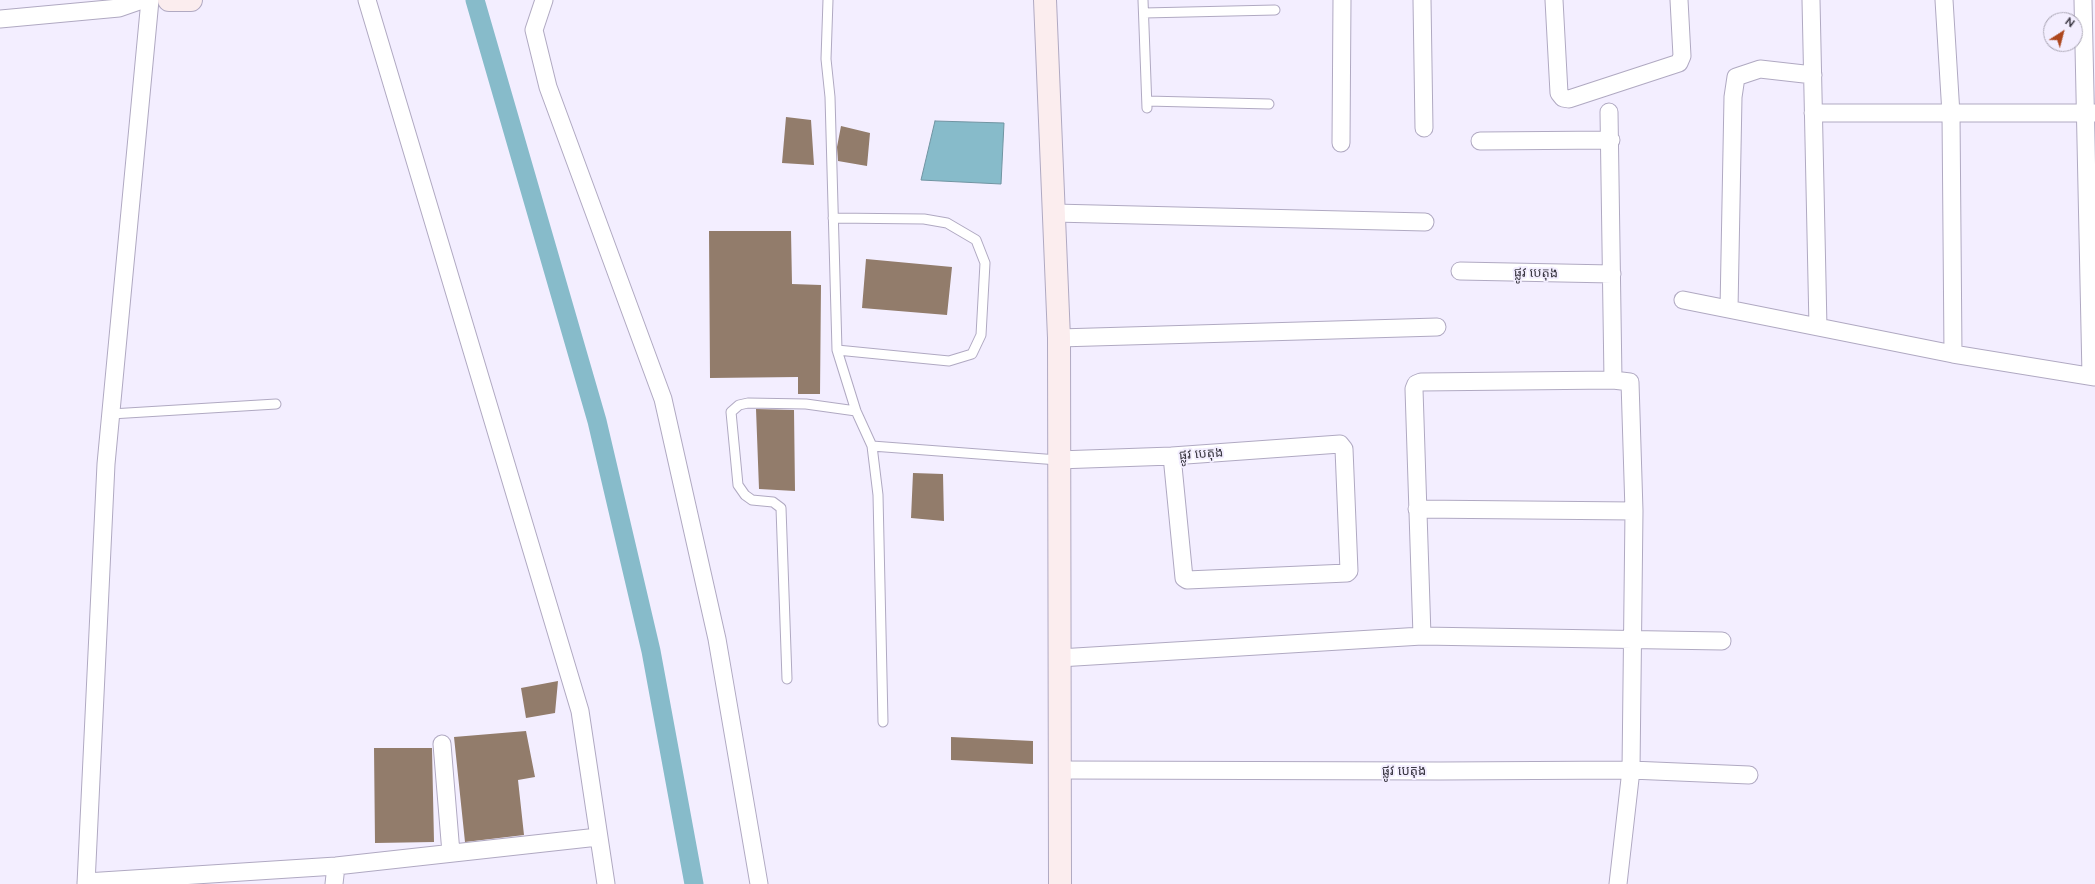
<!DOCTYPE html>
<html>
<head>
<meta charset="utf-8">
<style>
  body { margin:0 }
  #map { position:relative; width:2095px; height:884px; overflow:hidden; background:#f3eeff; font-family:Raleway,sans-serif }
  canvas { display:block }
  .north { position:absolute; left:2043px; top:12px; width:40px; height:40px; box-sizing:border-box; background:#f3eeff; border:1px solid #a9a5b4; border-radius:50%; rotate:36deg; font-size:11px; font-weight:700; line-height:16px; text-align:center; color:#3b3843 }
  .north::after { content:''; display:block; margin:auto; width:14px; height:18px; background:#ad471e; clip-path:polygon(50% 0,100% 100%,50% 72%,0 100%) }
</style>
</head>
<body>
<div id="map">
<canvas width="2095" height="884"></canvas>
<div class="north">N</div>
</div>
<script>
const context = document.querySelector('canvas').getContext('2d');
context.lineJoin = 'round';
function paint(path, color) {
  context.fillStyle = color;
  context.fill(path, 'evenodd');
}
function toPath(rows) {
  const path = new Path2D();
  for (const r of rows) {
    path.moveTo(r[0], r[1]);
    for (let i = 2; i < r.length; i += 2) path.lineTo(r[i], r[i + 1]);
  }
  return path;
}
function strokePath(path, color, width, dash) {
  context.strokeStyle = color;
  context.lineWidth = width;
  context.lineCap = dash ? 'butt' : 'round';
  context.setLineDash(dash || []);
  context.stroke(path);
}
function label(font, color, halo, rows, align = 'center') {
  context.font = font + ' Raleway,"Noto Sans Khmer",sans-serif';
  context.lineWidth = 4;
  context.setLineDash([]);
  context.textBaseline = 'middle';
  context.strokeStyle = halo;
  context.fillStyle = color;
  for (const [text, x, y, turn = 0] of rows) {
    context.save();
    context.translate(x, y);
    context.rotate((+turn || 0) * Math.PI / 180);
    context.textAlign = isNaN(turn) ? turn : align;
    if (halo) context.strokeText(text, 0, 0);
    context.fillText(text, 0, 0);
    context.restore();
  }
}
const water = toPath([
  [935,121,1004,123,1001,184,921,180,935,121]
]);
paint(water, '#87bbca');
strokePath(water, '#7094a2', 1);
strokePath(toPath([
  [475,0,597,421,651,651,694,884]
]), '#87bbca', 19);
paint(toPath([
  [786,117,811,120,814,165,782,163],
  [841,126,870,133,867,166,838,161,837,147],
  [709,231,791,231,792,284,821,285,820,394,798,394,798,377,710,378],
  [866,259,952,267,947,315,862,308],
  [756,409,794,410,795,491,759,489],
  [913,473,943,474,944,521,911,518],
  [558,681,555,713,526,718,521,688],
  [526,731,535,777,518,780,524,835,465,842,454,737],
  [951,737,1033,741,1033,764,951,760],
  [374,748,432,748,434,842,375,843]
]), '#927c6b');
const lane = toPath([
  [828,0,826,59,830,97,837,350,856,411,872,446,878,495,883,722],
  [1143,0,1147,108],
  [1144,13,1275,10],
  [1147,101,1269,104],
  [833,218,924,219,947,223,976,240,985,263,981,335,972,354,949,361,837,350],
  [111,414,276,404],
  [872,446,1058,460],
  [787,679,781,508,773,502,752,500,745,495,738,485,731,412,739,405,748,403,806,404,856,411]
]);
const street = toPath([
  [367,0,580,711,606,884],
  [544,0,534,30,548,87,663,399,717,639,759,884],
  [1422,0,1424,128],
  [1554,0,1559,93,1563,98,1569,99,1679,63,1682,56,1679,0],
  [1811,0,1818,327],
  [1944,0,1951,114,1953,354],
  [2083,0,2091,376],
  [0,19,119,8,142,0],
  [1609,112,1613,380],
  [1813,113,2095,113],
  [1480,141,1611,140],
  [1341,143,1342,0],
  [1054,213,1425,222],
  [1460,271,1612,274],
  [1683,300,1953,354,2095,377],
  [1729,309,1733,97,1736,77,1760,69,1813,75],
  [1059,338,1437,327],
  [1058,460,1172,456,1340,444,1344,449,1349,571,1347,573,1187,580,1184,578,1172,456],
  [1417,509,1634,511],
  [1422,636,1414,389,1416,384,1421,382,1613,380,1630,382,1634,511,1631,770,1618,884],
  [1059,658,1422,636,1722,641],
  [442,744,451,853],
  [1060,770,1440,771,1631,770,1749,775],
  [86,882,336,866,598,837],
  [86,884,106,464,150,0],
  [334,884,336,866]
]);
const secondary = toPath([
  [169,0,191,0],
  [1045,0,1059,338,1060,884]
]);
strokePath(lane, '#b0a9c2', 11);
strokePath(street, '#b0a9c2', 19);
strokePath(secondary, '#b0a9c2', 24);
strokePath(lane, '#fff', 9);
strokePath(street, '#fff', 17);
strokePath(secondary, '#fbedee', 22);
label('13px', '#3b3843', '#f3eeff', [
  ["ផ្លូវ បេតុង",1536,273,1],
  ["ផ្លូវ បេតុង",1201,454,-4],
  ["ផ្លូវ បេតុង",1404,771]
]);
</script>
</body>
</html>
